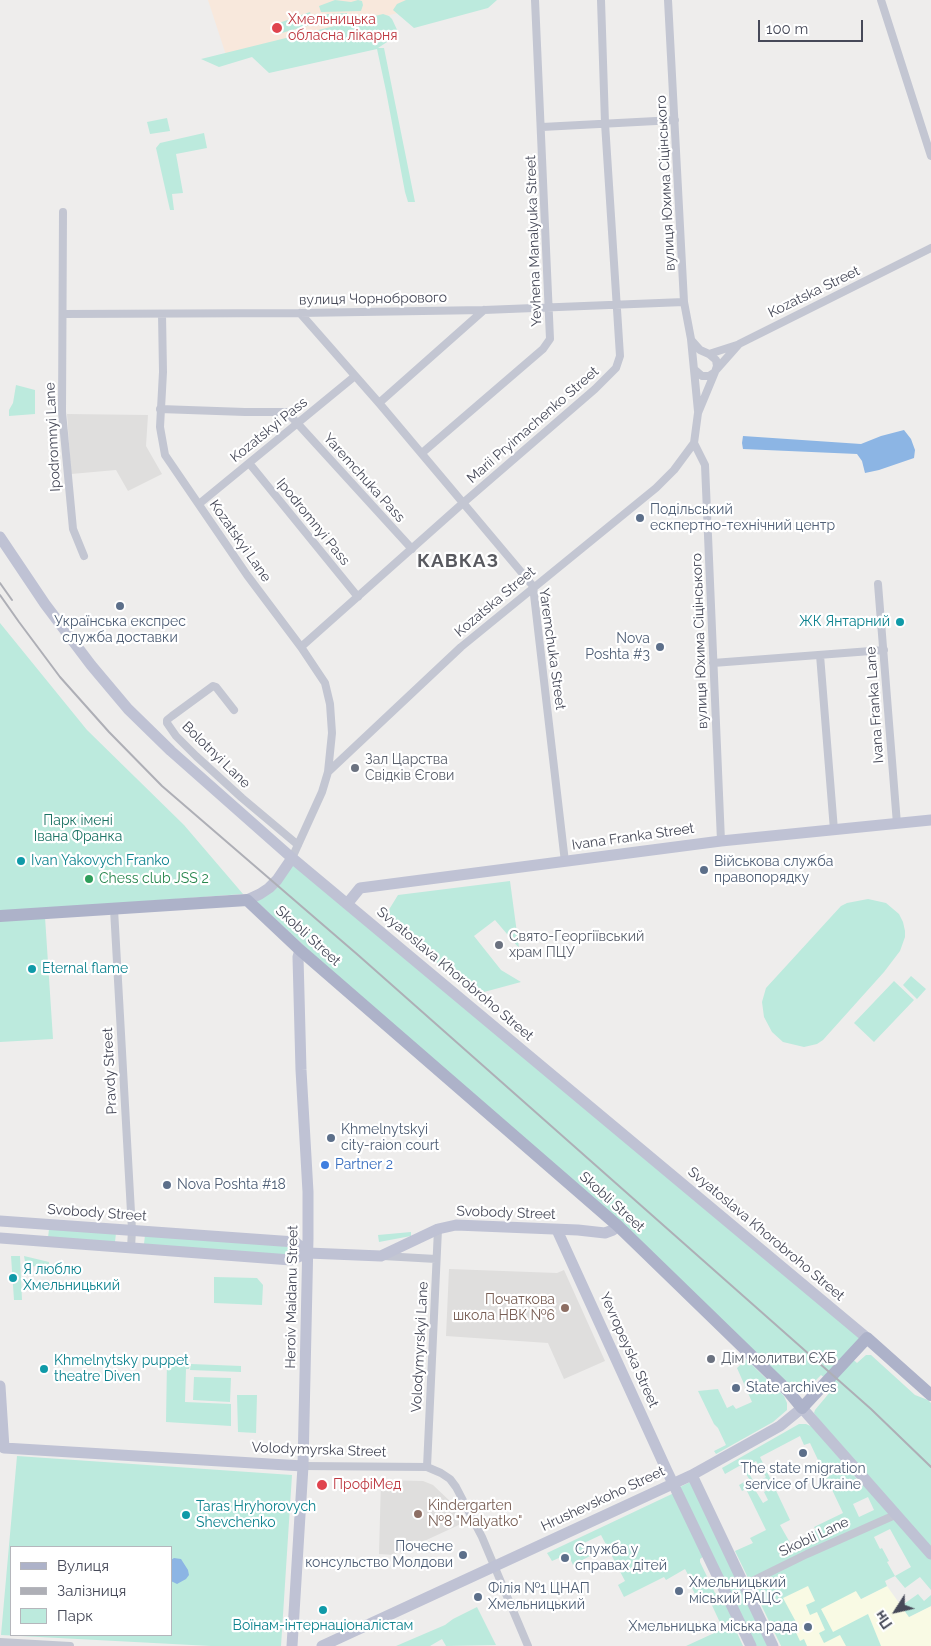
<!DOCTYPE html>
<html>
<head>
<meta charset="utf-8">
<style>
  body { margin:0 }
  #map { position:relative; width:931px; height:1646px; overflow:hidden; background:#eeedec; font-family:Raleway,sans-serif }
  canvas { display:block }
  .legend { position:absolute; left:10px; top:1546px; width:162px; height:90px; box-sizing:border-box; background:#fff; border:1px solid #b5b6bc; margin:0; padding:6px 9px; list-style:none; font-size:15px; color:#464958 }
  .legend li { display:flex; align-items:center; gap:10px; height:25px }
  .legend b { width:25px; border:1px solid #b5b6bc }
  .north { position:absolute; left:871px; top:1586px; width:50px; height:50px; -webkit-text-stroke:4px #fff; paint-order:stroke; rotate:235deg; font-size:14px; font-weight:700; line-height:20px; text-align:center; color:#464958 }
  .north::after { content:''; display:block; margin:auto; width:18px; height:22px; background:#464958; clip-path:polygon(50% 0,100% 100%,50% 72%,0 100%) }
  .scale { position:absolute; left:758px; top:20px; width:105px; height:22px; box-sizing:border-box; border:2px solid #464958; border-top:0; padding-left:6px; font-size:15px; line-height:18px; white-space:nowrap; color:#464958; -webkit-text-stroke:4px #fff; paint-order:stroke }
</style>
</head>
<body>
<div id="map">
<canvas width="931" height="1646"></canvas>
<ul class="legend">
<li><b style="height:6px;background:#adb2c9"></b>Вулиця</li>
<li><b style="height:6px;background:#aeafb6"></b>Залізниця</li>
<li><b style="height:14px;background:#bceadd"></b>Парк</li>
</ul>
<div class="north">Пн</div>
<div class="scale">100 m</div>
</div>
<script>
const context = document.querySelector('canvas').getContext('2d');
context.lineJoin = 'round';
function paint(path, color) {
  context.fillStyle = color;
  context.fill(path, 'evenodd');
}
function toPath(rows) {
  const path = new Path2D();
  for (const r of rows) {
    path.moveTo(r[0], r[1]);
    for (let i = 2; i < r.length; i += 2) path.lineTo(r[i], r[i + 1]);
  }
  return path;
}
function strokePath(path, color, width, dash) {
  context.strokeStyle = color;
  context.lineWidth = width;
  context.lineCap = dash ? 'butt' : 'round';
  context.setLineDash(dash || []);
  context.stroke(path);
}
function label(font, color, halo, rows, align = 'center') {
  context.font = font + ' Raleway,sans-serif';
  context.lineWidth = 4.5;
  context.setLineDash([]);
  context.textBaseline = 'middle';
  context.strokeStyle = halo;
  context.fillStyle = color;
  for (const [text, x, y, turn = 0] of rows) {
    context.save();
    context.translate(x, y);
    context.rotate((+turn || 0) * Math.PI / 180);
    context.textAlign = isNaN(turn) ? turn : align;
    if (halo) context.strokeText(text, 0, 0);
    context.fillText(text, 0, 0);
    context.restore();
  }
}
paint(toPath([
  [807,1554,856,1591,861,1599,887,1586,909,1617,931,1606,931,1646,781,1646,750,1582]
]), '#f9fae4');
paint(toPath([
  [67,414,148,415,146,446,162,474,128,491,116,470,71,474],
  [449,1269,557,1273,564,1270,605,1361,564,1379,548,1343,446,1336],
  [381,1480,423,1481,433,1485,453,1504,461,1524,394,1555,379,1554]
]), '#dfdedd');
paint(toPath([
  [208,0,451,0,226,55]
]), '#f8e8dc');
paint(toPath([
  [335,0,351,2,358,0,362,1,363,5,361,11,321,12,319,6],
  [406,0,497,0,488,8,414,28,393,10,397,4],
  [310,12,311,15,347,13,347,15,278,34,276,24],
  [383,14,389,16,392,19,399,34,378,48,384,48,415,202,408,202,405,192,386,91,377,49,269,73,252,57,219,67,201,59],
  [167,118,170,131,150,134,147,122],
  [204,133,207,148,176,154,183,193,172,194,174,210,170,210,156,148,160,143],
  [16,385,35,390,35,414,9,416,9,410,13,403],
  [0,623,87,730,184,825,243,894,0,912],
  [292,862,863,1338,848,1355,857,1363,866,1355,871,1355,915,1395,928,1400,931,1403,931,1590,920,1577,905,1588,895,1576,885,1581,887,1586,861,1599,856,1591,821,1609,833,1632,868,1614,881,1646,846,1646,840,1635,824,1643,819,1633,825,1630,817,1612,810,1615,806,1605,815,1601,808,1586,783,1598,796,1622,792,1624,800,1641,804,1639,807,1646,781,1646,735,1551,753,1543,750,1538,766,1530,746,1489,742,1491,739,1485,749,1479,741,1465,725,1474,722,1468,799,1424,806,1424,813,1427,862,1485,865,1482,814,1413,815,1410,835,1386,821,1375,806,1390,796,1391,791,1388,345,984,253,898],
  [800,1436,804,1445,810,1443,843,1513,814,1527,816,1530,814,1531,816,1537,793,1548,780,1525,790,1520,760,1457],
  [756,1461,766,1477,755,1484,746,1468],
  [767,1481,770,1488,764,1492,768,1500,763,1503,754,1488],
  [868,1497,874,1510,859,1517,853,1504],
  [890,1529,911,1567,895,1576,887,1562,889,1561,882,1548,880,1549,874,1537],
  [510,881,519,948,495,920,474,936,501,970,521,982,473,995,385,916,398,895],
  [868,899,886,903,899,914,903,922,905,931,905,937,900,951,884,972,823,1040,817,1044,804,1047,783,1042,772,1032,764,1017,762,1002,766,988,841,906,847,903],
  [45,917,53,1039,0,1042,0,919],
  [911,976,926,989,917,999,903,985],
  [894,981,914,1000,874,1042,854,1023],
  [49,1229,116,1233,115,1242,48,1238],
  [411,1232,411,1236,379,1242,378,1235],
  [145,1235,295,1247,295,1257,144,1244],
  [11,1256,20,1256,22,1300,14,1300],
  [24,1256,49,1262,49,1265,26,1267],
  [214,1277,257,1278,263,1285,262,1305,214,1303],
  [178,1357,185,1359,190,1363,189,1369,186,1369,185,1402,231,1404,231,1426,166,1422,167,1361,171,1358],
  [746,1359,784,1396,787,1403,787,1410,773,1422,716,1454,714,1451,726,1445,718,1428,714,1424,698,1391,718,1389,727,1408,733,1405,736,1409,752,1402,737,1368],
  [191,1364,241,1366,241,1372,190,1370],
  [194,1377,231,1378,230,1402,193,1400],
  [237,1395,257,1395,256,1433,238,1432],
  [17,1456,292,1475,281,1646,211,1646,1,1635],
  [11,1547,171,1547,171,1635,11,1635],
  [692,1481,771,1646,754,1646,678,1488],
  [674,1493,704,1556,700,1559,700,1562,715,1593,718,1594,722,1592,736,1622,733,1624,743,1646,686,1646,723,1629,709,1599,700,1604,691,1586,693,1584,685,1569,666,1580,664,1577,624,1597,618,1585,625,1581,601,1535,584,1543,590,1556,573,1565,568,1554,552,1561,547,1553],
  [918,1594,924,1601,931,1595,931,1606,909,1617,901,1606],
  [477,1607,496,1645,446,1646,442,1639,430,1646,396,1646,445,1625,453,1619]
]), '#bceadd');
paint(toPath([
  [904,430,911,439,915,450,914,458,879,470,865,473,862,461,857,454,743,449,742,443,743,436,861,444,881,436],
  [174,1558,181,1559,188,1570,189,1575,186,1579,177,1584,171,1581,171,1560]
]), '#8cb5e4');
strokePath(toPath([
  [668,0,684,302,691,339,698,411],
  [881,0,931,156],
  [542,127,675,120],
  [63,212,62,412,73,529,84,556],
  [300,313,379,403,533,586,565,862],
  [63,314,300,313,484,310,684,302],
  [162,314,163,372,160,427,165,455,247,575,301,647,325,683,330,704,332,733,328,772],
  [692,341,700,350,709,354,737,345],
  [695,370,702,376,709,376,715,372,717,366,716,360,709,354],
  [716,370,739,344,931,248],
  [379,403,484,310],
  [160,409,245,412,287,412,412,549],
  [694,443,705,465,721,841],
  [422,453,543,349,550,339,535,0],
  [249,463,358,597],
  [199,504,355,376],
  [878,584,897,824],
  [301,647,463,503,595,389,616,368,620,356,605,123,601,0],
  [820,655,834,830],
  [713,663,884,650],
  [234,710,216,687,213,686,172,716,167,720,167,723,176,736,196,756,242,798,298,845],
  [292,858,322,792,328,772,461,647,656,488,674,470,694,443,698,413,715,372],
  [114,909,132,1230,131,1248],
  [383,1256,436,1259],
  [303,1466,427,1467,441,1473,450,1479,456,1487,482,1537,528,1646],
  [427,1467,438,1229],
  [744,1585,807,1554,895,1515],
  [0,1642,70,1646]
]), '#c3c6d2', 8);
strokePath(toPath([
  [0,537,45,604,91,665,128,709,171,751,292,858,867,1338],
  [247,900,260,894,269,888,277,880,292,858],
  [347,904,360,888,721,841,931,820],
  [0,1221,295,1242,308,1253],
  [557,1230,667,1471,751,1646],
  [0,1238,291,1260,308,1253,381,1256,438,1229,456,1225,578,1230,605,1233,613,1230,618,1226],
  [0,1386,4,1448,303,1466],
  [692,1475,773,1646],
  [292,1646,303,1466,308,1238,308,1192,301,1070,298,957,300,950],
  [322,1646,692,1475,780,1426,802,1408,931,1554]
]), '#bfc2d4', 11);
strokePath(toPath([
  [0,916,247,900,300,950,618,1226,788,1391,802,1408,867,1338,931,1395]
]), '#adb2c9', 12);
strokePath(toPath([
  [0,583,12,600],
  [0,595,19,622,60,677,109,732,162,786,358,955,871,1409,931,1467]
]), '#aeafb6', 2);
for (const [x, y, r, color] of [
  [277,28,6,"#e0444e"],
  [640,518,5,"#5c6f8a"],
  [120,606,5,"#5c6f8a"],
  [900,622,5,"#0f9aa8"],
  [660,647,5,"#5c6f8a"],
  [355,768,5,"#6b7280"],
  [21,861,5,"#0f9aa8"],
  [704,870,5,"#5c6f8a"],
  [89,879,5,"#2e9e5b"],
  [499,945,5,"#6b7280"],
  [32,969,5,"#0f9aa8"],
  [331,1138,5,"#5c6f8a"],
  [325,1165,5,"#3f7fe0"],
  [167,1185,5,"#5c6f8a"],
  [13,1278,5,"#0f9aa8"],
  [565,1308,5,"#8d6e63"],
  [711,1359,5,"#6b7280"],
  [44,1369,5,"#0f9aa8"],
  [736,1388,5,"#5c6f8a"],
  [803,1453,5,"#5c6f8a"],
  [322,1485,6,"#e0444e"],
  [418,1514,5,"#8d6e63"],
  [186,1515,5,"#0f9aa8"],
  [463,1555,5,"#5c6f8a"],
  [565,1558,5,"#5c6f8a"],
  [679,1591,5,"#5c6f8a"],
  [478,1597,5,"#5c6f8a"],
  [323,1610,5,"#0f9aa8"],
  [808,1627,5,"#5c6f8a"]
]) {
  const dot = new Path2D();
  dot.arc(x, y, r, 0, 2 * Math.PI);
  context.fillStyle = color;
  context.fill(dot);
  strokePath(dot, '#fff', 2);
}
label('14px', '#be3a42', '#fff', [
  ["Хмельницька",288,20],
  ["обласна лікарня",288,36],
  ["ПрофіМед",333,1485]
], 'left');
label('14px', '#464958', '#fff', [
  ["вулиця Юхима Сіцінського",666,183,-93],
  ["Yevhena Manalyuka Street",534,241,-92],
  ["Kozatska Street",814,292,-26],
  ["вулиця Чорнобрового",373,299,-1],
  ["Marii Pryimachenko Street",533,425,-41],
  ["Kozatskyi Pass",269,430,-39],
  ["Ipodromnyi Lane",53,437,-93],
  ["Yaremchuka Pass",364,478,48],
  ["Ipodromnyi Pass",313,522,51],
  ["Kozatskyi Lane",240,541,55],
  ["Kozatska Street",495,602,-40],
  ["вулиця Юхима Сіцінського",700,641,-92],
  ["Yaremchuka Street",552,649,82],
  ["Ivana Franka Lane",875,705,-94],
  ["Bolotnyi Lane",216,755,44],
  ["Ivana Franka Street",633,837,-8],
  ["Skobli Street",308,936,42],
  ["Svyatoslava Khorobroho Street",455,974,40],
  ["Pravdy Street",110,1071,-93],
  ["Skobli Street",612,1202,42],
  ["Svobody Street",97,1213,4],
  ["Svobody Street",506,1213,2],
  ["Svyatoslava Khorobroho Street",766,1234,40],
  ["Heroiv Maidanu Street",292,1297,-89],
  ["Volodymyrskyi Lane",420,1347,-87],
  ["Yevropeyska Street",629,1350,66],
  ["Volodymyrska Street",319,1450,2],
  ["Hrushevskoho Street",603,1499,-25],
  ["Skobli Lane",814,1537,-25]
]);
label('14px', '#4e5e75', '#fff', [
  ["Подільський",650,510],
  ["ескпертно-технічний центр",650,526],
  ["Українська експрес",120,622,"center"],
  ["служба доставки",120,638,"center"],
  ["Nova",650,639,"right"],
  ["Poshta #3",650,655,"right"],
  ["Військова служба",714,862],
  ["правопорядку",714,878],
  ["Khmelnytskyi",341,1130],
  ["city-raion court",341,1146],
  ["Nova Poshta #18",177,1185],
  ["State archives",746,1388],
  ["The state migration",803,1469,"center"],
  ["service of Ukraine",803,1485,"center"],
  ["Почесне",453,1547,"right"],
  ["консульство Молдови",453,1563,"right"],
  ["Служба у",575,1550],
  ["справах дітей",575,1566],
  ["Хмельницький",689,1583],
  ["міський РАЦС",689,1599],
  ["Філія №1 ЦНАП",488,1589],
  ["Хмельницький",488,1605],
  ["Хмельницька міська рада",798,1627,"right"]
], 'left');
label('14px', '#0d838f', '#fff', [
  ["ЖК Янтарний",890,622,"right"],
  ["Ivan Yakovych Franko",31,861],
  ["Eternal flame",42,969],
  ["Я люблю",23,1270],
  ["Хмельницький",23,1286],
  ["Khmelnytsky puppet",54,1361],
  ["theatre Diven",54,1377],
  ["Taras Hryhorovych",196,1507],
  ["Shevchenko",196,1523],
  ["Воїнам-інтернаціоналістам",323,1626,"center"]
], 'left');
label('14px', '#5b616d', '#fff', [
  ["Зал Царства",365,760],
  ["Свідків Єгови",365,776],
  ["Свято-Георгіївський",509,937],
  ["храм ПЦУ",509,953],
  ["Дім молитви ЄХБ",721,1359]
], 'left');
label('14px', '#1c7364', '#fff', [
  ["Парк імені",78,821],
  ["Івана Франка",78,837]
]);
label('14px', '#27864d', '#fff', [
  ["Chess club JSS 2",99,879]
], 'left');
label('14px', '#366cbe', '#fff', [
  ["Partner 2",335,1165]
], 'left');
label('14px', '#785e54', '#fff', [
  ["Початкова",555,1300],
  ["школа НВК №6",555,1316],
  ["Kindergarten",428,1506,"left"],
  ["№8 \"Malyatko\"",428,1522,"left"]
], 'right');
context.letterSpacing = '1px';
label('bold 19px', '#595a60', '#fff', [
  ["КАВКАЗ",458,561]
]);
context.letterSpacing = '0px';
</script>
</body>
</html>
